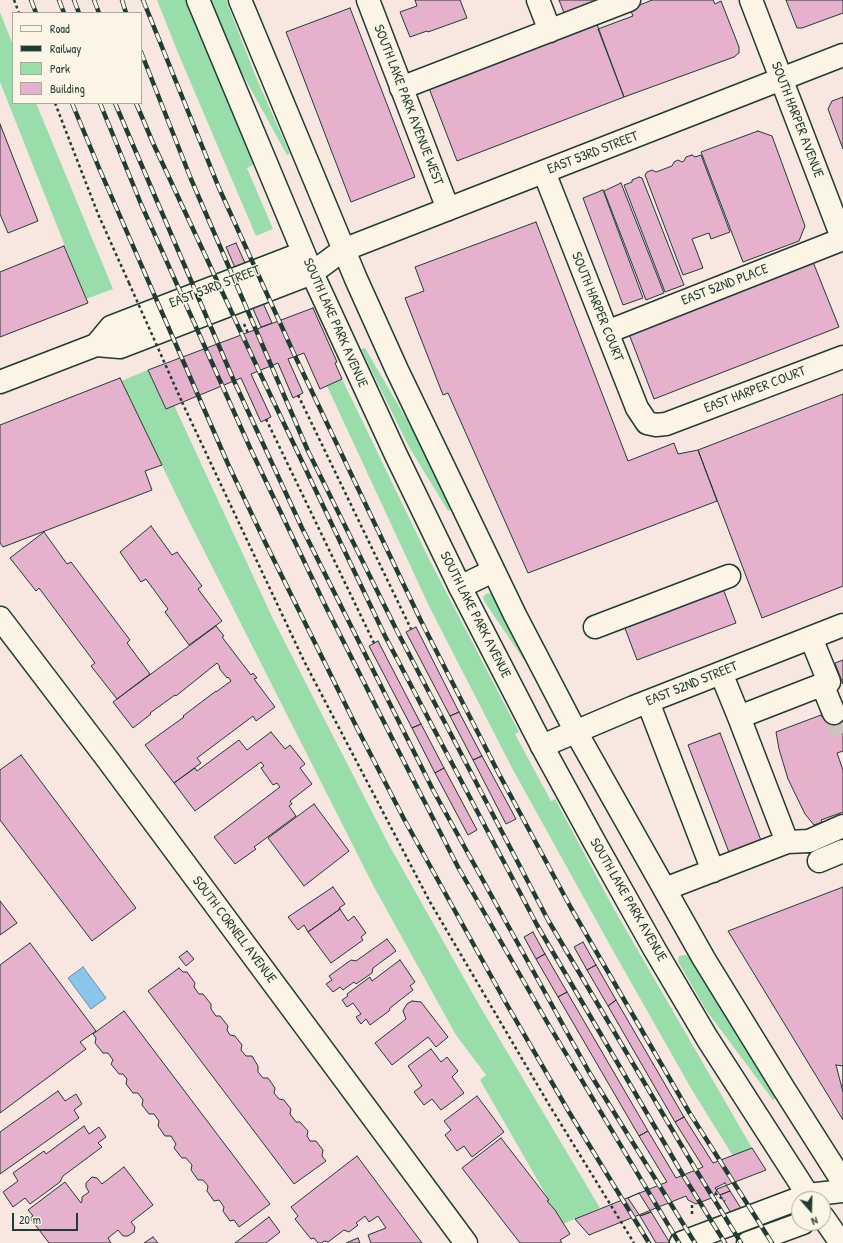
<!DOCTYPE html>
<html>
<head>
<meta charset="utf-8">
<style>
  body { margin:0 }
  #map { position:relative; width:843px; height:1243px; overflow:hidden; background:#f7e7e0; font-family:"Patrick Hand",sans-serif }
  canvas { display:block }
  .legend { position:absolute; left:12px; top:12px; width:130px; height:92px; box-sizing:border-box; background:#fcf5e5; border:1px solid #a4ab9e; margin:0; padding:5px 7px; list-style:none; font-size:12px; color:#1f3d34 }
  .legend li { display:flex; align-items:center; gap:8px; height:20px }
  .legend b { width:20px; border:1px solid #a4ab9e }
  .north { position:absolute; left:791px; top:1191px; width:40px; height:40px; box-sizing:border-box; background:#fcf5e5; border:1px solid #a4ab9e; border-radius:50%; rotate:160deg; font-size:11px; font-weight:700; line-height:16px; text-align:center; color:#1f3d34 }
  .north::after { content:''; display:block; margin:auto; width:14px; height:18px; background:#1f3d34; clip-path:polygon(50% 0,100% 100%,50% 72%,0 100%) }
  .scale { position:absolute; left:12px; top:1213px; width:66px; height:18px; box-sizing:border-box; border:2px solid #1f3d34; border-top:0; padding-left:5px; font-size:12px; line-height:14px; white-space:nowrap; color:#1f3d34; -webkit-text-stroke:3px #fcf5e5; paint-order:stroke }
</style>
</head>
<body>
<div id="map">
<canvas width="843" height="1243"></canvas>
<ul class="legend">
<li><b style="height:5px;background:#fcf5e5"></b>Road</li>
<li><b style="height:5px;background:#1f3d34"></b>Railway</li>
<li><b style="height:11px;background:#99deaa"></b>Park</li>
<li><b style="height:11px;background:#e5b1cc"></b>Building</li>
</ul>
<div class="north">N</div>
<div class="scale">20 m</div>
</div>
<script>
const context = document.querySelector('canvas').getContext('2d');
context.lineJoin = 'round';
function paint(path, color) {
  context.fillStyle = color;
  context.fill(path, 'evenodd');
}
function toPath(rows) {
  const path = new Path2D();
  for (const r of rows) {
    path.moveTo(r[0], r[1]);
    for (let i = 2; i < r.length; i += 2) path.lineTo(r[i], r[i + 1]);
  }
  return path;
}
function strokePath(path, color, width, dash) {
  context.strokeStyle = color;
  context.lineWidth = width;
  context.lineCap = dash ? 'butt' : 'round';
  context.setLineDash(dash || []);
  context.stroke(path);
}
function label(font, color, halo, rows, align = 'center') {
  context.font = font + ' "Patrick Hand",sans-serif';
  context.lineWidth = 3;
  context.setLineDash([]);
  context.textBaseline = 'middle';
  context.strokeStyle = halo;
  context.fillStyle = color;
  for (const [text, x, y, turn = 0] of rows) {
    context.save();
    context.translate(x, y);
    context.rotate((+turn || 0) * Math.PI / 180);
    context.textAlign = isNaN(turn) ? turn : align;
    if (halo) context.strokeText(text, 0, 0);
    context.fillText(text, 0, 0);
    context.restore();
  }
}
paint(toPath([
  [157,0,187,0,255,164,247,168,273,229,256,236,178,53],
  [211,0,226,0,256,77,290,154,287,155,237,64],
  [0,12,13,45,13,103,36,103,113,289,86,299,0,82],
  [365,348,421,444,452,509,448,511,408,445,361,349],
  [148,370,165,408,174,405,273,619,389,845,478,1003,600,1208,563,1224,547,1201,549,1200,480,1080,486,1075,456,1035,374,887,185,513,121,381],
  [342,379,430,561,519,732,515,734,551,801,555,799,614,909,752,1148,733,1156,692,1090,611,947,512,768,429,606,327,386],
  [491,593,494,595,527,658,524,660,484,601,483,597,486,594],
  [685,955,689,956,776,1098,773,1100,706,1010,680,965,678,961,679,956]
]), '#99deaa');
const water = toPath([
  [83,967,106,998,91,1009,68,978,83,967]
]);
paint(water, '#89c6e9');
strokePath(water, '#5f8fa1', 1);
const building = toPath([
  [415,0,460,0,467,18,428,32,427,31,410,37,400,12,417,6,415,0],
  [559,0,628,0,568,23,559,0],
  [652,0,713,0,715,4,721,1,739,47,739,53,734,57,624,97,598,29,633,16,630,9,652,0],
  [786,0,843,0,843,13,802,28,797,28,786,0],
  [350,8,415,177,351,202,286,32,350,8],
  [595,19,624,97,457,161,427,83,595,19],
  [843,97,843,149,828,109,832,101,843,97],
  [0,124,38,221,8,233,0,214,0,124],
  [758,131,772,136,805,226,799,241,743,262,701,152,758,131],
  [692,155,695,157,701,155,730,232,711,239,709,233,692,239,703,268,683,275,645,175,647,172,652,170,656,172,672,166,674,162,678,160,682,162,684,161,686,157,692,155],
  [639,177,642,178,684,285,665,292,624,185,632,182,632,180,639,177],
  [621,183,664,293,646,300,604,191,621,183],
  [603,190,643,298,623,305,583,198,603,190],
  [536,222,628,461,674,443,678,454,698,450,717,501,528,573,448,393,443,395,405,298,424,291,415,267,536,222],
  [236,243,272,323,261,327,226,247,236,243],
  [64,246,88,303,0,337,0,272,64,246],
  [813,262,839,327,654,399,629,334,813,262],
  [313,308,337,362,335,363,342,379,320,389,304,353,288,359,303,393,293,398,278,363,251,374,271,417,261,422,241,378,166,409,148,370,313,308],
  [120,378,162,465,145,471,152,490,3,547,0,543,0,425,120,378],
  [843,394,843,586,762,618,698,450,843,394],
  [151,526,172,555,177,552,202,586,198,589,222,621,189,645,165,612,168,609,146,579,141,582,120,552,151,526],
  [44,532,67,564,71,562,130,640,127,643,150,674,117,699,91,666,95,663,39,588,36,591,10,558,44,532],
  [722,586,736,623,637,660,623,623,722,586],
  [216,626,224,636,222,637,251,675,253,673,257,678,254,679,275,707,256,721,253,716,197,758,201,763,174,783,145,745,184,717,183,716,216,691,216,692,231,681,228,677,227,678,219,668,220,667,217,663,176,696,175,695,150,713,151,714,133,728,113,702,216,626],
  [416,627,459,712,450,716,406,632,416,627],
  [378,641,421,724,412,728,369,646,378,641],
  [843,660,843,684,835,663,843,660],
  [843,709,843,751,837,753,843,770,843,812,821,820,822,822,814,825,805,814,788,779,779,749,776,732,821,715,822,717,843,709],
  [459,712,482,756,473,760,450,716,459,712],
  [421,724,444,768,435,773,412,728,421,724],
  [271,732,285,749,290,745,305,764,300,768,312,784,290,801,292,804,289,806,296,816,254,847,256,849,235,864,214,837,280,787,277,783,273,785,261,768,264,766,261,762,195,811,174,783,195,768,197,771,239,740,247,750,271,732],
  [720,733,762,843,730,855,688,745,720,733],
  [21,755,136,908,92,941,0,820,0,770,21,755],
  [482,756,516,819,506,824,473,760,482,756],
  [444,768,477,830,468,835,435,773,444,768],
  [314,804,349,851,304,886,268,838,314,804],
  [333,887,345,904,339,908,340,909,308,932,304,925,298,930,288,917,333,887],
  [843,887,843,1120,728,931,843,887],
  [0,901,17,923,0,935,0,901],
  [340,909,348,921,354,916,366,933,361,937,363,940,331,963,308,932,340,909],
  [533,932,545,954,536,959,524,937,533,932],
  [387,939,396,951,373,968,372,973,356,984,354,982,343,990,340,987,333,992,326,984,332,980,329,976,351,960,356,961,387,939],
  [583,942,596,965,587,970,574,947,583,942],
  [30,943,96,1031,80,1042,86,1049,0,1113,0,965,30,943],
  [187,951,194,959,186,966,179,957,187,951],
  [545,954,567,992,558,997,536,959,545,954],
  [400,960,415,982,410,986,413,990,390,1008,389,1011,370,1025,366,1019,361,1024,356,1017,361,1014,353,1003,347,1007,342,1000,348,996,347,994,370,977,372,981,400,960],
  [596,965,616,1000,608,1006,587,970,596,965],
  [179,968,183,972,187,972,195,983,194,987,199,994,203,994,211,1004,211,1009,216,1016,220,1016,228,1026,227,1030,230,1035,235,1036,242,1045,241,1050,246,1056,252,1056,258,1066,258,1072,263,1078,268,1078,275,1088,274,1093,279,1099,284,1100,291,1109,290,1114,296,1122,300,1122,308,1131,307,1136,310,1141,316,1141,323,1150,322,1156,326,1161,294,1184,148,991,179,968],
  [567,992,648,1131,639,1136,558,997,567,992],
  [616,1000,684,1117,675,1122,608,1006,616,1000],
  [412,1001,421,1002,448,1037,436,1047,428,1037,392,1065,375,1043,406,1019,403,1011,405,1007,407,1004,412,1001],
  [124,1011,270,1204,239,1227,234,1220,230,1221,223,1211,224,1207,219,1200,214,1201,207,1191,208,1186,203,1180,198,1180,191,1170,192,1165,186,1158,182,1158,174,1148,176,1144,171,1136,165,1136,158,1126,159,1121,154,1114,149,1114,142,1105,143,1100,138,1093,133,1093,126,1084,127,1079,123,1074,119,1074,111,1064,113,1060,108,1053,103,1053,95,1043,96,1038,93,1034,124,1011],
  [431,1049,441,1062,447,1057,458,1071,452,1077,464,1093,441,1110,432,1099,424,1105,414,1092,422,1086,408,1066,431,1049],
  [836,1065,843,1066,843,1092,836,1065],
  [58,1091,65,1101,76,1094,82,1104,74,1110,79,1118,0,1174,0,1132,58,1091],
  [477,1096,504,1132,472,1157,464,1146,457,1151,445,1135,451,1130,444,1121,477,1096],
  [684,1117,713,1163,752,1148,766,1170,717,1189,714,1197,696,1204,688,1200,686,1196,589,1235,575,1219,667,1182,639,1136,648,1131,676,1178,703,1167,675,1122,684,1117],
  [84,1126,89,1134,99,1127,106,1137,98,1143,102,1147,63,1176,60,1182,30,1204,25,1198,13,1207,3,1192,18,1181,13,1173,44,1151,46,1154,84,1126],
  [501,1138,549,1200,547,1201,555,1210,570,1234,560,1240,562,1243,520,1243,462,1168,501,1138],
  [357,1156,422,1243,371,1243,368,1235,386,1228,378,1216,369,1222,365,1216,356,1223,358,1225,349,1232,344,1230,328,1242,324,1241,322,1243,318,1243,314,1238,311,1239,295,1219,298,1216,291,1207,357,1156],
  [124,1167,153,1205,131,1222,135,1227,134,1232,128,1236,123,1236,118,1230,108,1238,111,1243,49,1243,30,1218,33,1216,28,1210,65,1182,81,1203,82,1201,82,1197,89,1192,86,1187,86,1183,92,1177,97,1178,102,1184,124,1167],
  [725,1183,730,1191,720,1195,715,1188,725,1183],
  [730,1191,763,1243,749,1243,720,1195,730,1191],
  [639,1193,651,1212,640,1216,628,1198,639,1193],
  [651,1212,670,1243,656,1243,640,1216,651,1212],
  [269,1217,280,1232,266,1243,235,1243,269,1217],
  [153,1237,158,1243,144,1243,153,1237],
  [358,1238,360,1243,346,1243,358,1238]
]);
paint(building, '#e5b1cc');
strokePath(building, '#1f3d34', 1);
strokePath(toPath([
  [834,713,843,736]
]), '#ccc5be', 22, [22, 11]);
const minor = toPath([
  [368,0,448,209],
  [538,0,550,31],
  [751,0,843,240],
  [401,88,629,0],
  [544,172,637,408,647,423,656,425,666,424,843,357],
  [607,332,843,239],
  [96,345,111,327,303,253],
  [0,382,96,345,120,347,312,273],
  [460,587,493,571],
  [0,618,108,760,466,1243],
  [595,627,729,576],
  [721,673,739,717,829,682,811,638],
  [822,684,834,713],
  [648,702,713,871],
  [542,746,634,707,843,625],
  [787,842,809,841,843,826],
  [819,861,843,851],
  [665,889,787,842,739,717],
  [823,1217,841,1243],
  [681,1243,808,1195,843,1191],
  [748,1243,803,1223]
]);
const major = toPath([
  [198,0,312,273,396,455,460,587,542,746,595,843,655,950,707,1038,808,1195],
  [240,0,356,279,397,370,515,615,576,732,704,959,784,1089,843,1182],
  [312,273,343,250,843,55]
]);
strokePath(minor, '#1f3d34', 25);
strokePath(major, '#1f3d34', 25);
strokePath(toPath([
  [14,0,19,13],
  [55,103,98,214,129,283],
  [244,324,248,333],
  [298,395,411,629],
  [182,402,304,661,430,902,548,1103,634,1243],
  [266,419,374,643],
  [715,1193,725,1201],
  [692,1214,692,1202]
]), '#1f3d34', 2.5, [3, 3]);
strokePath(minor, '#fcf5e5', 22);
strokePath(major, '#fcf5e5', 22);
const rail = toPath([
  [31,0,36,13],
  [59,0,64,13],
  [74,0,79,13],
  [94,0,99,13],
  [122,0,126,13],
  [143,0,219,188,295,356,421,621,499,774,571,908,689,1112,772,1243],
  [141,52,191,179,308,451,397,631,548,920,696,1170,741,1243],
  [72,103,99,168,228,464,265,542,357,728,404,819,506,1003,569,1112,649,1243],
  [100,103,141,204,251,450,324,603,399,752,458,867,547,1022,679,1243],
  [115,103,234,381,302,528,433,790,589,1072,695,1243],
  [136,103,153,143,259,371,385,636,537,925,683,1175,725,1243]
]);
strokePath(rail, '#1f3d34', 4.5);
strokePath(rail, '#fcf5e5', 3, [9]);
strokePath(toPath([
  [129,283,182,402]
]), '#1f3d34', 2.5, [3, 3]);
label('14px', '#1f3d34', '#fcf5e5', [
  ["SOUTH LAKE PARK AVENUE WEST",408,105,69],
  ["SOUTH HARPER AVENUE",797,120,69],
  ["EAST 53RD STREET",593,153,-21],
  ["EAST 52ND PLACE",725,285,-21],
  ["EAST 53RD STREET",215,287,-21],
  ["SOUTH HARPER COURT",597,307,68],
  ["SOUTH LAKE PARK AVENUE",335,323,66],
  ["EAST HARPER COURT",755,390,-21],
  ["SOUTH LAKE PARK AVENUE",475,615,63],
  ["EAST 52ND STREET",692,684,-22],
  ["SOUTH LAKE PARK AVENUE",628,900,60],
  ["SOUTH CORNELL AVENUE",234,930,53]
]);
</script>
</body>
</html>
